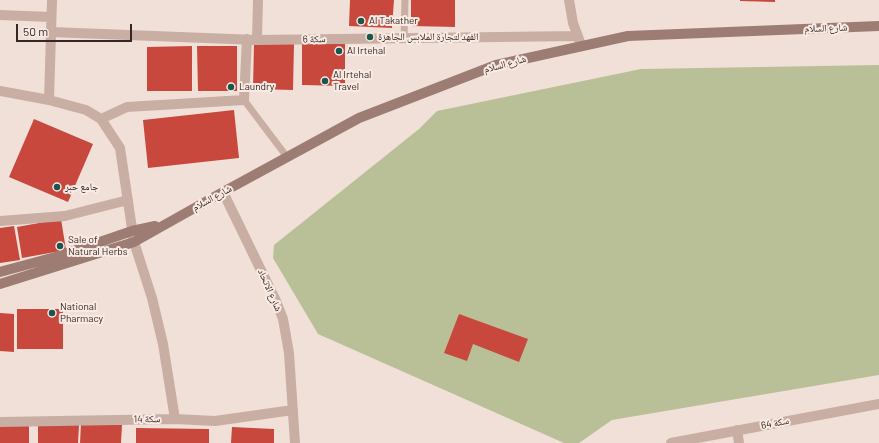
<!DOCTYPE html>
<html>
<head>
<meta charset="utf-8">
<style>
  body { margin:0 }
  #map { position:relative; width:879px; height:443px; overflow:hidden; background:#f1e0d7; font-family:Barlow,sans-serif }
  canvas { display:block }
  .scale { position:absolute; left:16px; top:24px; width:116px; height:18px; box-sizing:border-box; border:2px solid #342725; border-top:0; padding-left:5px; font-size:12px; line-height:14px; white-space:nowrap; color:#342725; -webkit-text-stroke:3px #f9ebe3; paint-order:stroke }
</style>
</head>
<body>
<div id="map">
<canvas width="879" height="443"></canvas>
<div class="scale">50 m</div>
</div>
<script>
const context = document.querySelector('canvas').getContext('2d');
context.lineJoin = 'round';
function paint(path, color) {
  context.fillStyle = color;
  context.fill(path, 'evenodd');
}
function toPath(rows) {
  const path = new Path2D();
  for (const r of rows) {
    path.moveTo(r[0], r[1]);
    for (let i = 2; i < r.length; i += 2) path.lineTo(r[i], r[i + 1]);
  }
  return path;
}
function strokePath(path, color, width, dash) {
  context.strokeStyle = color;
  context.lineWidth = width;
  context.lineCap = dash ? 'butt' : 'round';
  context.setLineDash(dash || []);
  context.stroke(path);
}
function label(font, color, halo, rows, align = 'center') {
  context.font = font + ' Barlow,"Noto Naskh Arabic",sans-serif';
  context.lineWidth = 4;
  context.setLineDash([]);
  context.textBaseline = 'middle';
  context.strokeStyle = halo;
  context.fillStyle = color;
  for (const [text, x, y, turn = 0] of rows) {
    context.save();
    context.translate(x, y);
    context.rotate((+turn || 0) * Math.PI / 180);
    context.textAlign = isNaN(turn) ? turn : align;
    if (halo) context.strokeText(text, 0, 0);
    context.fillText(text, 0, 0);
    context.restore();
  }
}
paint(toPath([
  [879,65,879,375,612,420,579,443,564,443,318,334,273,258,274,245,419,129,437,111,641,69]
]), '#b9c097');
paint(toPath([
  [350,0,394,0,392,28,349,26],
  [411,0,455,0,455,27,411,26],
  [740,0,775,0,775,2,740,1],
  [302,43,345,44,345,86,302,85],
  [254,44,294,44,293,90,253,89],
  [192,46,192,91,147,91,147,47],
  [197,46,237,46,237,91,198,91],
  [234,110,239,158,148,168,143,120],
  [34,119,93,144,68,202,9,177],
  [61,219,66,250,22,258,17,227],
  [14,226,20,260,0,263,0,228],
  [17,309,63,309,63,349,17,349],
  [0,313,14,314,14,352,0,351],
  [459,314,528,339,519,362,473,344,467,361,444,353],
  [0,424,29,424,29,443,0,443],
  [38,424,79,425,78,443,38,443],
  [81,424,122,425,121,443,80,443],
  [232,427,274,429,274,443,231,443],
  [136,428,209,429,209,443,136,443]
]), '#c9483d');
strokePath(toPath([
  [404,38,405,0],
  [244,100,287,157]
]), '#c9aea3', 7);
strokePath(toPath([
  [569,0,573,23,580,42],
  [0,15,51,17],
  [51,32,257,40,578,36],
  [257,40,258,0],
  [0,91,49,100,86,110,101,119,127,107,244,100,247,39],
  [49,100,52,0],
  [101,119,120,148,134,242,152,298,163,344,175,419],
  [223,192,276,301,283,319,289,353,295,443],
  [0,221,65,216,128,200],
  [0,422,175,419,215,421,293,410],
  [737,430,739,443],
  [671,443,879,404]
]), '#c9aea3', 10);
strokePath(toPath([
  [0,272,59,256,132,231,155,226],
  [0,284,134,242,223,192,359,118,496,65,628,36,879,26]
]), '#9d7c74', 10);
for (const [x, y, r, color] of [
  [361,21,4,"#1a5650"],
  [370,37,4,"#1a5650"],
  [339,51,4,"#1a5650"],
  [325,81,4,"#1a5650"],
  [231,87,4,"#1a5650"],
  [57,187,4,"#1a5650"],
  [60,246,4,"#1a5650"],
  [52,313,4,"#1a5650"]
]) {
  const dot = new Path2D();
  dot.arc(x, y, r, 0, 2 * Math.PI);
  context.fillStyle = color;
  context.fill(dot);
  strokePath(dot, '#f9ebe3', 1.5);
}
label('10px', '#342725', '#f9ebe3', [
  ["Al Takather",369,21],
  ["الفهد لتجارة الملابس الجاهزة",378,37],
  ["Al Irtehal",347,51],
  ["Al Irtehal",333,75],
  ["Travel",333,87],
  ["Laundry",239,87],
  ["جامع حبر",65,187],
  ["Sale of",68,240],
  ["Natural Herbs",68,252],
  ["National",60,307],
  ["Pharmacy",60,319]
], 'left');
label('10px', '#342725', '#f9ebe3', [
  ["شارع السلام",826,28,-2],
  ["سكة 6",314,39,-1],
  ["شارع السلام",505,64,-15],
  ["شارع السلام",212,198,-29],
  ["شارع الاتحاد",270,290,66],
  ["سكة 14",147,419,-1],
  ["سكة 64",775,423,-11]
]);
</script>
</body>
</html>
